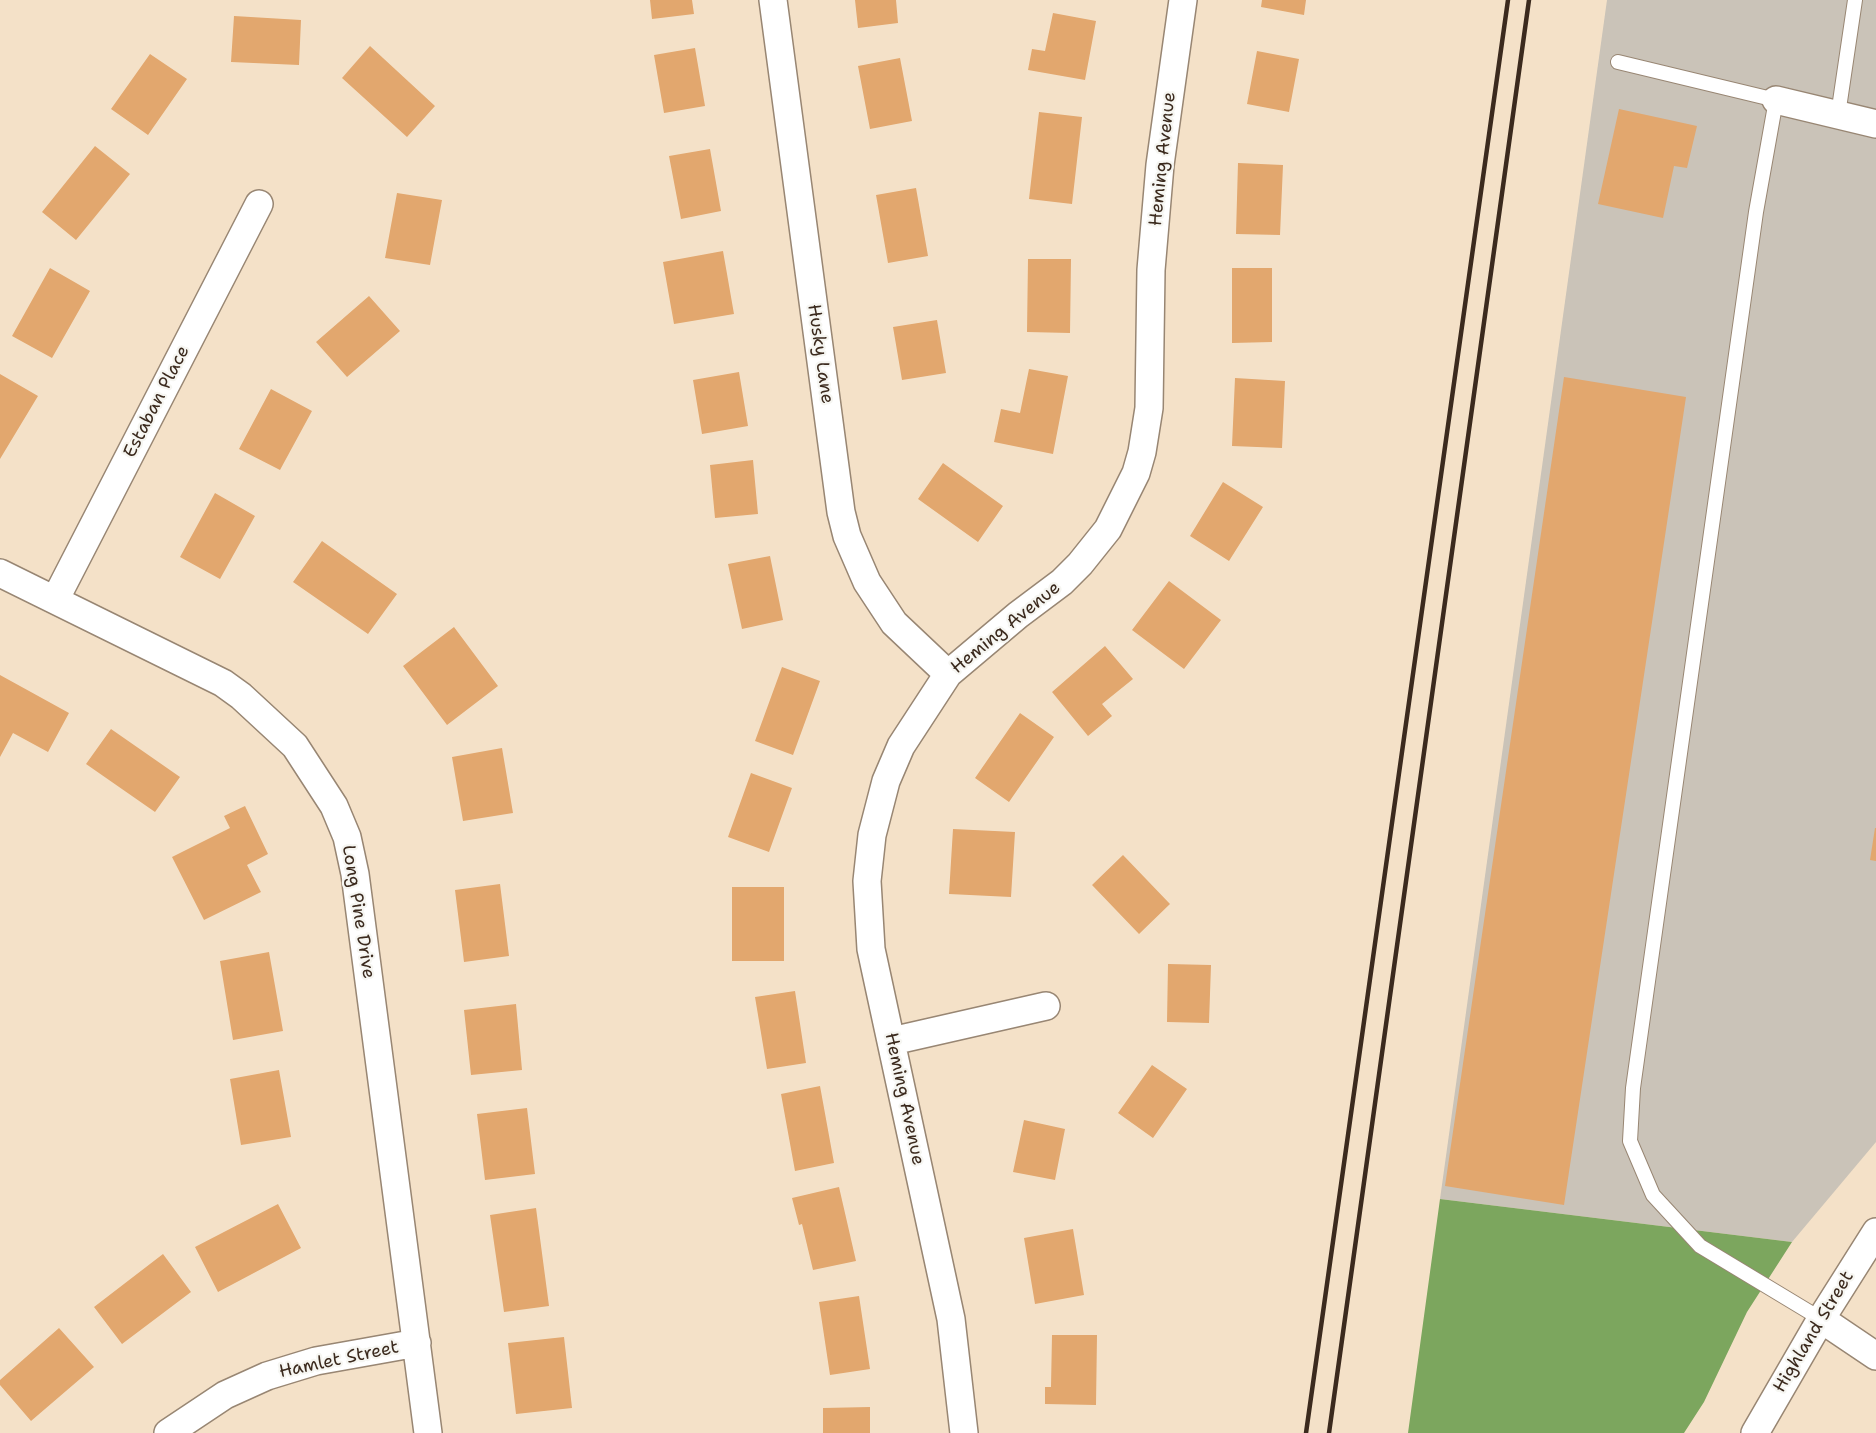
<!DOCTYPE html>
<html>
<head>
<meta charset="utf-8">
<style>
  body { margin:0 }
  canvas { display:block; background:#f4e1c8 }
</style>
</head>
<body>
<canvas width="1876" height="1433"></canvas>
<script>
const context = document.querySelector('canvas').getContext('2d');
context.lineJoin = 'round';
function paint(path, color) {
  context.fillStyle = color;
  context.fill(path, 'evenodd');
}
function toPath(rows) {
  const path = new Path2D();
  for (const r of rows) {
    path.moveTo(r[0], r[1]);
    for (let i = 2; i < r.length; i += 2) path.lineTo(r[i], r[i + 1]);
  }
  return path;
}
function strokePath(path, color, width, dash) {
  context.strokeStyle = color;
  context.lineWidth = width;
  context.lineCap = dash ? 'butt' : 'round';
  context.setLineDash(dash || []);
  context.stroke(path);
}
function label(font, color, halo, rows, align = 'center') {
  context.font = font + ' "Shantell Sans",sans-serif';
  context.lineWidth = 4.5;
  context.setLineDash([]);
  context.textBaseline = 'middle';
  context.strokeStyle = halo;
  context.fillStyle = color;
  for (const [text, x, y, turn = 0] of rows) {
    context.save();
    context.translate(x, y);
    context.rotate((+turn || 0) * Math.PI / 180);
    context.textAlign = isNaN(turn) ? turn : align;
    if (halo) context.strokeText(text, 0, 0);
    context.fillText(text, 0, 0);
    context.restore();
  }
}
paint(toPath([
  [1607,0,1876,0,1876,1142,1792,1242,1440,1199]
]), '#cac3b8');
paint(toPath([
  [1440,1199,1792,1242,1747,1312,1704,1402,1684,1433,1408,1433]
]), '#7ca65e');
paint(toPath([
  [650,0,692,0,694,14,652,19],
  [855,0,896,0,898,23,858,28],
  [1262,0,1306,0,1304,15,1261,7],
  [1053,13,1096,21,1085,80,1028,70,1032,49,1045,51],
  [234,16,301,20,299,65,231,62],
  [370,46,435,106,407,137,342,78],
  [695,48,705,106,664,113,654,55],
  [1257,51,1299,59,1289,112,1247,104],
  [150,54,187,79,148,135,111,109],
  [900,58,912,121,870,129,858,66],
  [1619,109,1697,126,1687,168,1674,166,1663,218,1598,204],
  [1039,112,1082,117,1072,204,1029,199],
  [95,146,130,174,76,240,42,212],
  [710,149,721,211,681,219,669,156],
  [1238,163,1283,165,1280,235,1236,234],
  [916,188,928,256,888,263,876,195],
  [397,193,442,200,430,265,385,258],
  [723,251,734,314,674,324,663,262],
  [1028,259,1071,259,1070,333,1027,332],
  [50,268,90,291,52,358,12,336],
  [1232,268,1272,268,1272,342,1232,343],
  [369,296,400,331,347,377,316,342],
  [937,320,946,373,902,380,893,327],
  [1029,369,1068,376,1053,454,994,442,1001,409,1020,413],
  [739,372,748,426,702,434,693,380],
  [0,374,38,396,0,459],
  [1564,377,1686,397,1564,1205,1445,1186],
  [1235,378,1285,381,1282,448,1232,446],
  [271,389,312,411,280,470,239,449],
  [753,460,758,514,715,518,710,465],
  [943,463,1003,506,978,542,918,499],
  [1223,482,1263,507,1229,561,1190,536],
  [215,493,255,516,220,579,180,557],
  [322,541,397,594,368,634,293,582],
  [770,556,783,620,742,629,728,564],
  [1169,581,1221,620,1184,669,1132,630],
  [454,627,498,686,447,725,403,666],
  [1105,646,1133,679,1102,704,1112,716,1088,736,1052,692],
  [782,667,820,681,793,755,755,741],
  [0,675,69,713,48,752,13,733,0,757],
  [1020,713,1054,737,1009,802,975,778],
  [111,729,180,777,155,812,86,764],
  [502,748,513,813,463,821,452,757],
  [751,773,792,788,769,852,728,837],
  [245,806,268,854,247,865,261,892,204,920,172,857,230,828,224,816],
  [1875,828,1876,828,1876,861,1870,860],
  [953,829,1015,832,1011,897,949,894],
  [1123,855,1170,904,1139,934,1092,885],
  [500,884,509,956,464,962,455,890],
  [732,887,784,887,784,961,732,961],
  [269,952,283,1031,233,1040,220,961],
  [1168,964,1211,965,1209,1023,1167,1022],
  [795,991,806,1063,767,1069,755,997],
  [516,1004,522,1070,471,1075,464,1010],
  [1152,1065,1187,1089,1153,1138,1118,1113],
  [279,1070,291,1137,241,1145,230,1079],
  [820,1086,834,1163,795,1171,781,1094],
  [527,1108,535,1174,485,1180,477,1114],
  [1024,1120,1065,1129,1055,1180,1013,1172],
  [839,1187,856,1261,813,1270,802,1224,799,1225,792,1198],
  [278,1204,301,1248,218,1292,195,1247],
  [536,1208,549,1306,504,1312,490,1215],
  [1073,1229,1084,1295,1035,1304,1024,1238],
  [163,1254,191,1292,122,1344,94,1307],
  [859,1296,870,1369,830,1375,819,1302],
  [59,1328,94,1367,31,1421,0,1385,0,1380],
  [1052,1335,1097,1335,1096,1405,1045,1404,1045,1387,1051,1387],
  [564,1337,572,1408,516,1414,508,1343],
  [870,1407,870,1433,823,1433,823,1408]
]), '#e2a76e');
const lane = toPath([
  [1618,62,1776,100,1756,212,1633,1088,1630,1141,1653,1195,1700,1246,1821,1319],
  [1838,115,1855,0]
]);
const street = toPath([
  [773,0,841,512,847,536,867,582,894,623,948,674],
  [1776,100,1876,124],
  [0,573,223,683,241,696,295,746,334,806,347,837,355,874,428,1433],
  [55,600,259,204],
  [892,1041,1046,1006],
  [1821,1319,1876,1356],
  [168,1433,225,1395,267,1376,316,1361,417,1343],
  [964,1433,951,1319,871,949,867,881,872,835,886,781,901,746,948,674,1018,615,1062,582,1080,564,1108,529,1136,473,1142,452,1149,408,1151,270,1160,165,1183,0],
  [1755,1433,1821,1319,1876,1232]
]);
strokePath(lane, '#988673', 16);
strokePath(street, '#988673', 30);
strokePath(lane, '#fff', 14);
strokePath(street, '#fff', 27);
strokePath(toPath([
  [1306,1433,1508,0],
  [1329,1433,1529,0]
]), '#3b2a1e', 4.5);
label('18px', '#3b2a1e', '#f6f6f2', [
  ["Heming Avenue",1163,159,-84],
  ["Husky Lane",820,354,82],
  ["Estaban Place",157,402,-63],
  ["Heming Avenue",1006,628,-39],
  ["Long Pine Drive",358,912,81],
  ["Heming Avenue",904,1099,78],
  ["Highland Street",1814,1332,-59],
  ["Hamlet Street",339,1360,-12]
]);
</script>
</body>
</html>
